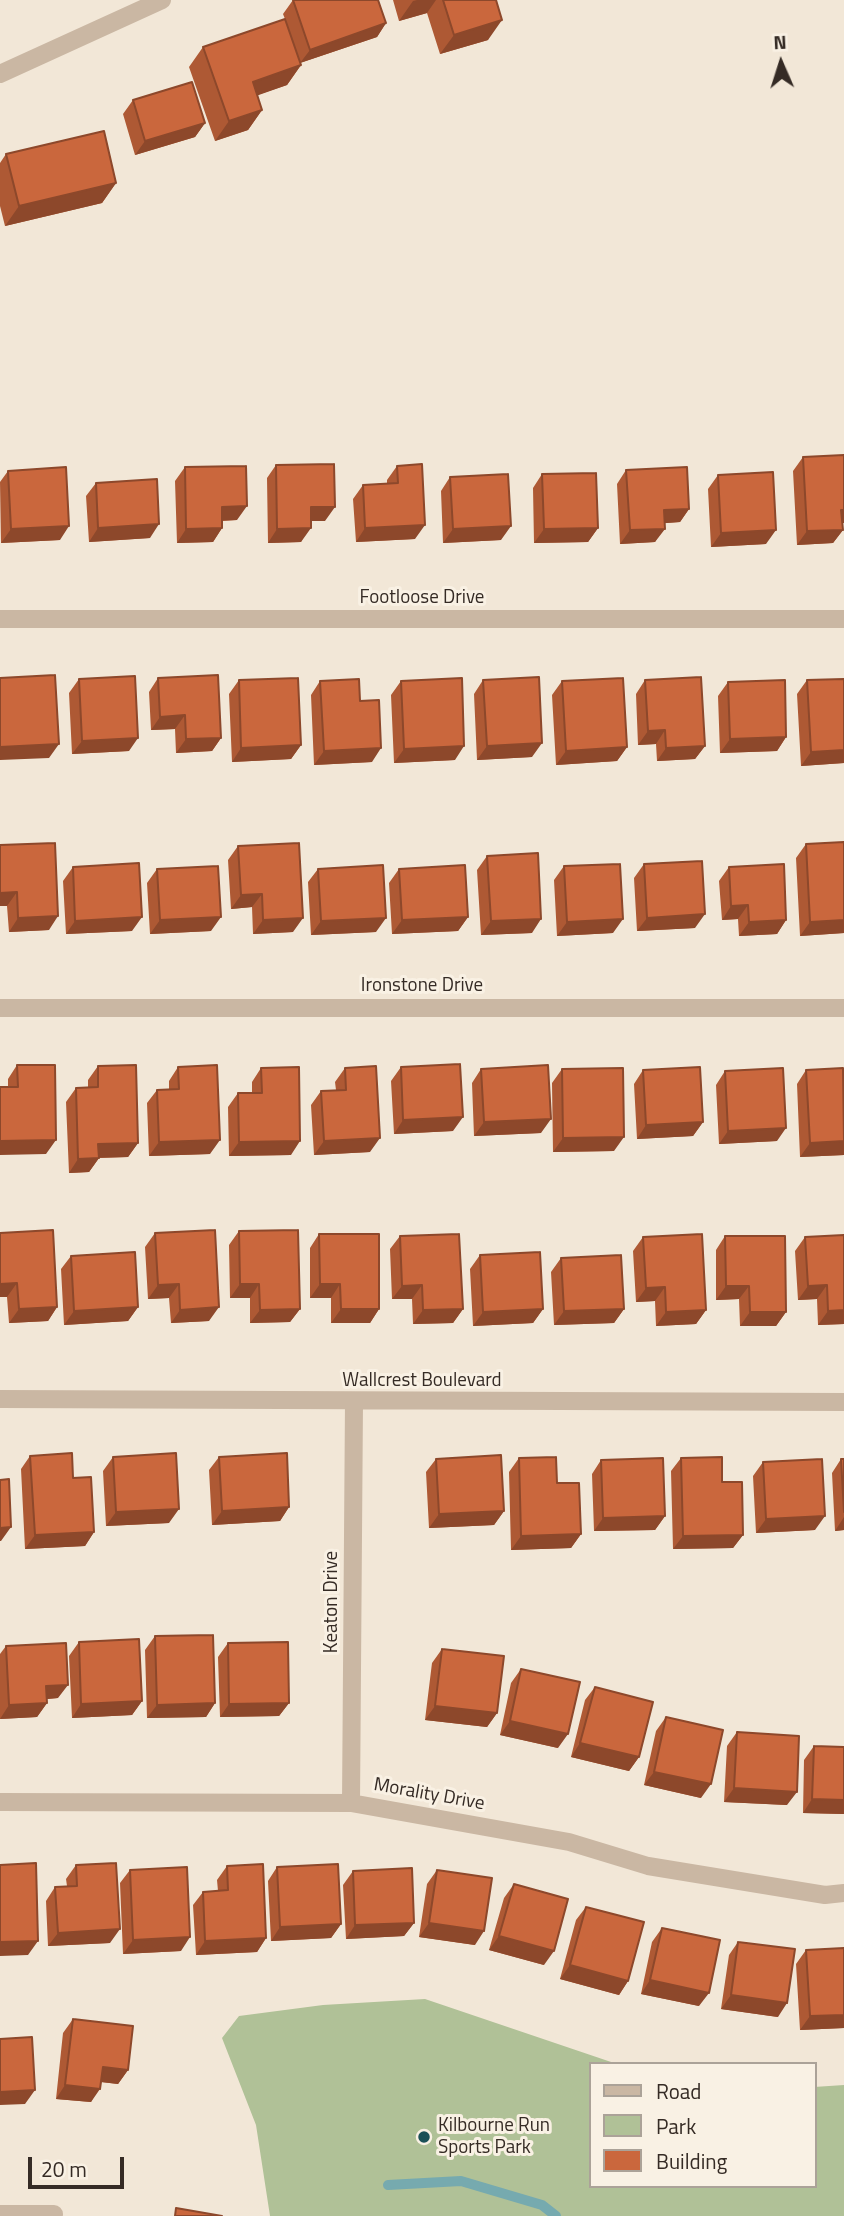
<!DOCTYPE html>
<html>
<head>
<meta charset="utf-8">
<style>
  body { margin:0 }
  #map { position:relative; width:844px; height:2216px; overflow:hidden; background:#f2e7d7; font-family:"Titillium Web",sans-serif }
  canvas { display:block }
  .legend { position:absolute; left:589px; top:2062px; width:228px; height:126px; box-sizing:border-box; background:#f9f1e4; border:2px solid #aba298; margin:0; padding:9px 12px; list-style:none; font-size:21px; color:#352b25 }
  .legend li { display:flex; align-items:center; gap:14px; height:35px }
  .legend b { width:35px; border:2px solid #aba298 }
  .north { position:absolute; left:746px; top:28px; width:70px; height:70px; -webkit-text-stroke:5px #f9f1e4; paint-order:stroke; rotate:357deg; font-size:19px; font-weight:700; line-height:28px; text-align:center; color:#352b25 }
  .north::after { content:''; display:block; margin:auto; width:24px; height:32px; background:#352b25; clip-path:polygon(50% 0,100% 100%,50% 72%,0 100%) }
  .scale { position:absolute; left:28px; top:2157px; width:96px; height:32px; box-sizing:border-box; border:4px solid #352b25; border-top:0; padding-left:9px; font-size:21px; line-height:24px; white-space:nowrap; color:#352b25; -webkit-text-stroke:5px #f9f1e4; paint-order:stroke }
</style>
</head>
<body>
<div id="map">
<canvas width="844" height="2216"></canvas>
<ul class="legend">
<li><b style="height:9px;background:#cab7a3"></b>Road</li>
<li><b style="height:19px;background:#b0c197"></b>Park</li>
<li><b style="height:19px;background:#ca673d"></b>Building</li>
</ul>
<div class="north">N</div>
<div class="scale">20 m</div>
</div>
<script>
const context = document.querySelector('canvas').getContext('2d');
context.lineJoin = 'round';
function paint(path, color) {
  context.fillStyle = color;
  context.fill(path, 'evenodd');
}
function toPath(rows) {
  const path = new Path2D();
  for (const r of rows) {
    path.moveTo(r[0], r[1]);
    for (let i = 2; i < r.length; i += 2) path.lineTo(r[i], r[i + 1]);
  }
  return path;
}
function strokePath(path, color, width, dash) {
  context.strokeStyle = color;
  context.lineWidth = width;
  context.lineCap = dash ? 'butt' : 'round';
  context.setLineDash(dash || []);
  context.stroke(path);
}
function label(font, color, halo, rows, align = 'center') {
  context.font = font + ' "Titillium Web",sans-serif';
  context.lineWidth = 6;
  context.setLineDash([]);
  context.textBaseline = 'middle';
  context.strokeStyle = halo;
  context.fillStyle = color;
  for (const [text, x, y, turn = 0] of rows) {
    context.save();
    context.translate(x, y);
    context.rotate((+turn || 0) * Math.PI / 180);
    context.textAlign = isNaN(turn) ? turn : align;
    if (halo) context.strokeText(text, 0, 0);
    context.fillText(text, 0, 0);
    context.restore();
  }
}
paint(toPath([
  [425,1999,617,2064,590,2064,590,2186,814,2186,814,2087,844,2085,844,2216,270,2216,256,2125,222,2038,239,2016,323,2005]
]), '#b0c197');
strokePath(toPath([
  [388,2185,461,2181,542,2205,556,2216]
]), '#76aaaf', 10);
strokePath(toPath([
  [0,74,162,0],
  [0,619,844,619],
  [0,1008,844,1008],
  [0,1399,844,1402],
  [0,1802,351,1803,569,1842,648,1866,825,1895,844,1893],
  [351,1803,354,1402],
  [0,2214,54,2214]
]), '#cab7a3', 18);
paint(toPath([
  [293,0,386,23,377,37,300,63,301,65,287,85,257,95,262,110,248,130,215,141,189,67,203,47,285,19,283,14],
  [393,0,496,0,488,40,440,54,427,13,399,21],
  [133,100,205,123,195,137,135,155,123,114],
  [6,154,116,183,102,203,5,226,0,206,0,163],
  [844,455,844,523,842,523,843,530,833,543,797,545,793,471,803,457],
  [276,465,325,521,311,521,301,542,268,543,267,478],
  [397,466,415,539,356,542,353,499,363,485,387,483,387,480],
  [185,467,237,520,222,521,222,528,213,542,177,543,175,481],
  [626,470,689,509,680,522,665,523,655,542,620,544,617,484],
  [8,471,60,540,1,543,0,482],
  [542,474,598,528,588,542,534,543,533,488],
  [718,475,766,544,711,547,708,489],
  [450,477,501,540,443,543,441,491],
  [96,483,150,538,89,542,86,496],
  [158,678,221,738,212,751,176,753,175,729,151,730,149,692],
  [79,679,129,751,72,754,69,693],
  [844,679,844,763,801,766,797,694,807,680],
  [239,680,301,745,291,759,232,762,229,694],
  [483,680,532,757,477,760,474,694],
  [645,680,705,746,695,759,657,761,656,744,638,745,636,694],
  [320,681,360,701,372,762,314,765,311,695],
  [401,681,455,760,394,763,391,695],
  [562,681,627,747,617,761,556,765,552,695],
  [728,682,786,737,777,751,720,753,718,696],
  [844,842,844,933,800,936,796,858,806,844],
  [0,845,49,930,9,932,7,906,0,906],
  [238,846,293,932,253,934,252,907,231,909,228,860],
  [487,856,532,933,481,935,477,870],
  [644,864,695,928,637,931,634,878],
  [564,866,613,933,557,936,554,880],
  [73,867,132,931,66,934,63,881],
  [729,867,786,920,777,934,739,936,738,919,722,920,719,881],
  [157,869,211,931,150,934,147,883],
  [318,869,376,932,311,935,308,882],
  [399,869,468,917,458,931,392,934,389,883],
  [17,1065,46,1154,8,1087,8,1079],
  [98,1066,138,1143,128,1157,99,1158,89,1172,69,1173,66,1102,76,1088,88,1088,88,1080],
  [178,1067,210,1154,149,1156,147,1103,157,1090,169,1089,169,1081],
  [401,1067,453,1131,394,1134,391,1081],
  [261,1068,291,1155,229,1156,228,1107,238,1093,252,1093,252,1082],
  [345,1068,370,1152,314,1155,311,1105,321,1091,336,1090,335,1082],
  [481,1069,541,1133,474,1136,472,1083],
  [562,1069,614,1151,553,1152,552,1083],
  [643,1070,703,1122,693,1136,637,1139,634,1084],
  [806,1070,844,1087,844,1155,800,1157,797,1084],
  [725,1071,777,1141,719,1144,716,1085],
  [239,1231,300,1309,290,1322,250,1323,250,1298,230,1298,229,1245],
  [0,1233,57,1307,48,1321,9,1323,7,1297],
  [155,1233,209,1321,171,1323,169,1298,148,1299,145,1247],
  [319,1234,379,1309,370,1323,331,1323,331,1298,310,1298,310,1248],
  [844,1235,844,1324,818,1325,817,1299,798,1300,795,1251,805,1237],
  [400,1236,463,1309,453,1323,413,1324,412,1299,392,1299,390,1249],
  [725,1236,786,1312,776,1326,740,1326,739,1299,716,1300,716,1250],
  [643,1237,706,1310,696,1324,656,1326,655,1301,636,1302,633,1251],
  [480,1255,543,1309,533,1323,473,1326,470,1269],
  [71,1256,138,1307,128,1321,64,1325,61,1269],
  [561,1258,624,1309,614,1323,554,1325,551,1272],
  [30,1456,94,1532,85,1546,25,1549,21,1469],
  [113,1457,169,1523,106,1526,103,1471],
  [219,1457,289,1507,280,1521,212,1525,209,1470],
  [519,1458,557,1483,581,1534,571,1548,511,1550,509,1472],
  [681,1458,743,1535,733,1548,673,1549,671,1471],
  [436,1459,504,1511,494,1525,429,1528,426,1472],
  [841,1459,844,1459,844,1530,835,1531,832,1473],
  [601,1460,665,1516,655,1530,594,1531,592,1474],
  [763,1462,815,1530,756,1533,753,1476],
  [155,1636,215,1703,206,1717,147,1718,145,1650],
  [79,1642,142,1701,132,1715,72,1718,69,1656],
  [228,1643,289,1703,279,1716,220,1717,218,1657],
  [6,1646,58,1698,47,1699,47,1703,37,1717,0,1719,0,1654],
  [442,1649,497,1713,487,1727,425,1720,432,1663],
  [521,1669,558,1748,500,1735,511,1683],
  [595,1687,639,1757,629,1771,571,1757,585,1700],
  [666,1717,701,1798,644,1785,656,1731],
  [737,1732,787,1805,724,1802,727,1746],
  [814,1746,844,1814,803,1813,804,1760],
  [76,1865,110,1943,48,1946,46,1901,55,1887,67,1886,66,1879],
  [227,1866,266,1938,257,1952,196,1955,193,1905,203,1892,218,1891,217,1880],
  [277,1867,341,1924,331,1938,271,1941,268,1881],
  [130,1870,181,1951,123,1954,120,1883],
  [437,1870,475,1945,419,1937,427,1884],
  [353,1871,414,1923,404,1936,346,1939,343,1885],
  [514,1884,544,1965,489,1950,504,1898],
  [586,1907,628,1981,619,1995,560,1979,576,1920],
  [662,1928,699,2006,641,1994,652,1942],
  [738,1942,778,2017,721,2009,729,1955],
  [844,1948,844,2028,800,2030,796,1964,806,1950],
  [73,2019,128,2070,118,2084,101,2082,91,2102,56,2099,63,2033]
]), '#ae5934');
paint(toPath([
  [417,0,436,0,427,13,399,21,413,1],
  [502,20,488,40,440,54,454,35],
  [386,23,377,37,300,63,310,50],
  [301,65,287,85,239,102,253,82],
  [262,110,248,130,215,141,229,121],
  [205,123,195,137,135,155,145,141],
  [116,183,102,203,5,226,19,206],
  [247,506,237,520,212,521,222,507],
  [311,507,335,507,325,521,301,521],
  [689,509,680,522,654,524,664,510],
  [841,510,844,510,844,523,832,524],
  [159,524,150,538,89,542,98,528],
  [425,525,415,539,356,542,365,528],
  [69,526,60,540,1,543,11,529],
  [511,526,501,540,443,543,453,529],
  [222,528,213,542,177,543,186,529],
  [311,528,301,542,268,543,277,529],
  [598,528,588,542,534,543,544,529],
  [665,529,655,542,620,544,630,530],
  [776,530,766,544,711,547,721,533],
  [843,530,833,543,797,545,807,531],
  [185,715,175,729,151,730,160,717],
  [665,730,656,744,638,745,648,731],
  [786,737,777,751,720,753,730,739],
  [138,738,129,751,72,754,82,741],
  [221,738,212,751,176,753,186,739],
  [542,743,532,757,477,760,487,746],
  [59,744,49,758,0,760,0,747],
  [301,745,291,759,232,762,241,748],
  [464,746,455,760,394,763,404,749],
  [705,746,695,759,657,761,666,748],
  [627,747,617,761,556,765,566,751],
  [381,748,372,762,314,765,324,751],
  [844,750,844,763,801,766,811,752],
  [17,892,7,906,0,906,0,893],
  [262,894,252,907,231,909,241,895],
  [748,905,738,919,722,920,731,906],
  [705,914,695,928,637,931,647,918],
  [58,916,49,930,9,932,18,918],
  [142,917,132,931,66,934,75,921],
  [221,917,211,931,150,934,160,920],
  [468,917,458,931,392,934,402,920],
  [303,918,293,932,253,934,263,920],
  [386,918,376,932,311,935,321,921],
  [541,919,532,933,481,935,491,921],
  [623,919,613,933,557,936,567,922],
  [786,920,777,934,739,936,749,922],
  [844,920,844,933,800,936,810,922],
  [463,1117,453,1131,394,1134,403,1120],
  [551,1119,541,1133,474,1136,484,1122],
  [703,1122,693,1136,637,1139,646,1125],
  [786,1128,777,1141,719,1144,728,1131],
  [624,1137,614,1151,553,1152,563,1138],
  [380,1138,370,1152,314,1155,324,1141],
  [56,1140,46,1154,0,1155,0,1141],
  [220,1140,210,1154,149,1156,159,1142],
  [300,1141,291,1155,229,1156,239,1142],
  [844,1141,844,1155,800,1157,810,1143],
  [138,1143,128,1157,89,1158,98,1144],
  [99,1158,89,1172,69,1173,78,1159],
  [17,1283,7,1297,0,1297,0,1284],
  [179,1284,169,1298,148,1299,158,1285],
  [240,1284,259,1284,250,1298,230,1298],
  [320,1284,340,1284,331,1298,310,1298],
  [422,1285,412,1299,392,1299,402,1286],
  [827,1285,817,1299,798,1300,808,1286],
  [726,1286,749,1286,739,1299,716,1300],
  [665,1287,655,1301,636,1302,646,1288],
  [57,1307,48,1321,9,1323,19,1309],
  [138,1307,128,1321,64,1325,74,1311],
  [219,1307,209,1321,171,1323,180,1310],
  [300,1309,290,1322,250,1323,260,1310],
  [341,1309,379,1309,370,1323,331,1323],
  [463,1309,453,1323,413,1324,423,1310],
  [543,1309,533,1323,473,1326,483,1312],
  [624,1309,614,1323,554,1325,564,1311],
  [706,1310,696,1324,656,1326,666,1312],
  [844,1310,844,1324,818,1325,828,1311],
  [750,1312,786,1312,776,1326,740,1326],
  [289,1507,280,1521,212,1525,222,1511],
  [179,1509,169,1523,106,1526,116,1512],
  [504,1511,494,1525,429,1528,439,1514],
  [665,1516,655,1530,594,1531,603,1518],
  [825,1516,815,1530,756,1533,766,1519],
  [844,1517,844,1530,835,1531],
  [11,1527,1,1541,0,1541,0,1528],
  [94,1532,85,1546,25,1549,35,1535],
  [581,1534,571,1548,511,1550,521,1536],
  [743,1535,733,1548,673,1549,683,1536],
  [68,1685,58,1698,36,1700,46,1686],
  [142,1701,132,1715,72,1718,81,1704],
  [47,1703,37,1717,0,1719,9,1705],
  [215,1703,206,1717,147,1718,157,1705],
  [289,1703,279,1716,220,1717,229,1704],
  [435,1706,497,1713,487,1727,425,1720],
  [510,1721,568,1734,558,1748,500,1735],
  [580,1743,639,1757,629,1771,571,1757],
  [654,1772,711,1784,701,1798,644,1785],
  [734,1788,797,1792,787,1805,724,1802],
  [812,1799,844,1800,844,1814,803,1813],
  [414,1923,404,1936,346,1939,355,1925],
  [429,1923,484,1931,475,1945,419,1937],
  [341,1924,331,1938,271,1941,280,1927],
  [120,1929,110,1943,48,1946,58,1933],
  [499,1936,554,1951,544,1965,489,1950],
  [190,1937,181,1951,123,1954,133,1940],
  [266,1938,257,1952,196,1955,205,1941],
  [38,1941,28,1955,0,1956,0,1942],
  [570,1965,628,1981,619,1995,560,1979],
  [650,1980,709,1993,699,2006,641,1994],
  [731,1995,787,2003,778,2017,721,2009],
  [844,2015,844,2028,800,2030,810,2016],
  [103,2067,128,2070,118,2084,93,2081],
  [65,2085,100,2089,91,2102,56,2099],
  [35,2090,25,2104,0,2105,0,2092]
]), '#8d482b');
const building = toPath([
  [293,0,378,0,386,23,310,50,293,0],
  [443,0,496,0,502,20,454,35,443,0],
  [285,19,301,65,253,82,262,110,229,121,203,47,285,19],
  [192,82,205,123,145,141,133,100,192,82],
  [104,131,116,183,19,206,6,154,104,131],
  [844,455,844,510,841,510,843,530,807,531,803,457,844,455],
  [334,464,335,507,311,507,311,528,277,529,276,465,334,464],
  [422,464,425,525,365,528,363,485,398,483,397,466,422,464],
  [246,466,247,506,222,507,222,528,186,529,185,467,246,466],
  [66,467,69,526,11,529,8,471,66,467],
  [687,467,689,509,664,510,665,529,630,530,626,470,687,467],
  [773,472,776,530,721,533,718,475,773,472],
  [596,473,598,528,544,529,542,474,596,473],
  [508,474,511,526,453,529,450,477,508,474],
  [157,479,159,524,98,528,96,483,157,479],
  [55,675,59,744,0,747,0,678,55,675],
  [218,675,221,738,186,739,185,715,160,717,158,678,218,675],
  [135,676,138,738,82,741,79,679,135,676],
  [539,677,542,743,487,746,483,680,539,677],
  [701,677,705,746,666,748,665,730,648,731,645,680,701,677],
  [298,678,301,745,241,748,239,680,298,678],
  [462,678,464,746,404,749,401,681,462,678],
  [623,678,627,747,566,751,562,681,623,678],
  [359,679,360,701,379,700,381,748,324,751,320,681,359,679],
  [844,679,844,750,811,752,807,680,844,679],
  [785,680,786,737,730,739,728,682,785,680],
  [844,842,844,920,810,922,806,844,844,842],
  [55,843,58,916,18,918,17,892,0,893,0,845,55,843],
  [299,843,303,918,263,920,262,894,241,895,238,846,299,843],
  [538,853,541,919,491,921,487,856,538,853],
  [702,861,705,914,647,918,644,864,702,861],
  [139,863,142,917,75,921,73,867,139,863],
  [620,864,623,919,567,922,564,866,620,864],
  [784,864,786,920,749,922,748,905,731,906,729,867,784,864],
  [383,865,386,918,321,921,318,869,383,865],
  [465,865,468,917,402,920,399,869,465,865],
  [218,866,221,917,160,920,157,869,218,866],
  [460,1064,463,1117,403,1120,401,1067,460,1064],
  [17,1065,55,1065,56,1140,0,1141,0,1087,18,1087,17,1065],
  [136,1065,138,1143,98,1144,99,1158,78,1159,76,1088,98,1087,98,1066,136,1065],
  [217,1065,220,1140,159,1142,157,1090,179,1089,178,1067,217,1065],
  [548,1065,551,1119,484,1122,481,1069,548,1065],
  [376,1066,380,1138,324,1141,321,1091,346,1090,345,1068,376,1066],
  [299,1067,300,1141,239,1142,238,1093,262,1093,261,1068,299,1067],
  [700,1067,703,1122,646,1125,643,1070,700,1067],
  [623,1068,624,1137,563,1138,562,1069,623,1068],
  [783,1068,786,1128,728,1131,725,1071,783,1068],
  [843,1068,844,1141,810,1143,806,1070,843,1068],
  [53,1230,57,1307,19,1309,17,1283,0,1284,0,1233,53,1230],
  [215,1230,219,1307,180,1310,179,1284,158,1285,155,1233,215,1230],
  [298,1230,300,1309,260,1310,259,1284,240,1284,239,1231,298,1230],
  [319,1234,379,1234,379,1309,341,1309,340,1284,320,1284,319,1234],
  [459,1234,463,1309,423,1310,422,1285,402,1286,400,1236,459,1234],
  [702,1234,706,1310,666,1312,665,1287,646,1288,643,1237,702,1234],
  [844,1235,844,1310,828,1311,827,1285,808,1286,805,1237,844,1235],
  [725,1236,785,1236,786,1312,750,1312,749,1286,726,1286,725,1236],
  [135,1252,138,1307,74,1311,71,1256,135,1252],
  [540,1252,543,1309,483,1312,480,1255,540,1252],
  [621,1255,624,1309,564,1311,561,1258,621,1255],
  [72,1453,73,1478,91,1477,94,1532,35,1535,30,1456,72,1453],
  [176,1453,179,1509,116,1512,113,1457,176,1453],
  [287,1453,289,1507,222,1511,219,1457,287,1453],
  [501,1455,504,1511,439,1514,436,1459,501,1455],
  [556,1457,557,1483,579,1483,581,1534,521,1536,519,1458,556,1457],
  [722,1457,722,1482,742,1482,743,1535,683,1536,681,1458,722,1457],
  [663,1458,665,1516,603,1518,601,1460,663,1458],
  [822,1459,825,1516,766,1519,763,1462,822,1459],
  [841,1459,844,1459,844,1512,841,1459],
  [9,1479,11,1527,0,1528,0,1480,9,1479],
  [213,1635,215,1703,157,1705,155,1636,213,1635],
  [139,1639,142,1701,81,1704,79,1642,139,1639],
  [288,1642,289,1703,229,1704,228,1643,288,1642],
  [66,1643,68,1685,46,1686,47,1703,9,1705,6,1646,66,1643],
  [442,1649,504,1656,497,1713,435,1706,442,1649],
  [521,1669,580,1682,568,1734,510,1721,521,1669],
  [595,1687,653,1702,639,1757,580,1743,595,1687],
  [666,1717,723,1730,711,1784,654,1772,666,1717],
  [737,1732,799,1736,797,1792,734,1788,737,1732],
  [814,1746,844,1747,844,1800,812,1799,814,1746],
  [36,1863,38,1941,0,1942,0,1865,36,1863],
  [116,1863,120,1929,58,1933,55,1887,77,1886,76,1865,116,1863],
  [263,1864,266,1938,205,1941,203,1892,228,1890,227,1866,263,1864],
  [338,1864,341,1924,280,1927,277,1867,338,1864],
  [187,1867,190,1937,133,1940,130,1870,187,1867],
  [412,1868,414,1923,355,1925,353,1871,412,1868],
  [437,1870,492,1878,484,1931,429,1923,437,1870],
  [514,1884,568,1899,554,1951,499,1936,514,1884],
  [586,1907,644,1922,628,1981,570,1965,586,1907],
  [662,1928,720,1940,709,1993,650,1980,662,1928],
  [738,1942,795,1949,787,2003,731,1995,738,1942],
  [844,1948,844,2015,810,2016,806,1950,844,1948],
  [73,2019,133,2026,128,2070,103,2067,100,2089,65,2085,73,2019],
  [32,2037,35,2090,0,2092,0,2039,32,2037],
  [176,2208,222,2216,175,2216,176,2208]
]);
paint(building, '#ca673d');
strokePath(building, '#8d482b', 2);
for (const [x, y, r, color] of [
  [424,2137,7,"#1a5057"]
]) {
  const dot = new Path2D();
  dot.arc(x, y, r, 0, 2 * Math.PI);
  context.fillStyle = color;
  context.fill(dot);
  strokePath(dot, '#f9f1e4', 2.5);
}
label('19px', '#352b25', '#f9f1e4', [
  ["Footloose Drive",422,598],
  ["Ironstone Drive",422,986],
  ["Wallcrest Boulevard",422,1381],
  ["Keaton Drive",332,1602,-90],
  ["Morality Drive",429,1795,10]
]);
label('19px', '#352b25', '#f9f1e4', [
  ["Kilbourne Run",438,2126],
  ["Sports Park",438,2148]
], 'left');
</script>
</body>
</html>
